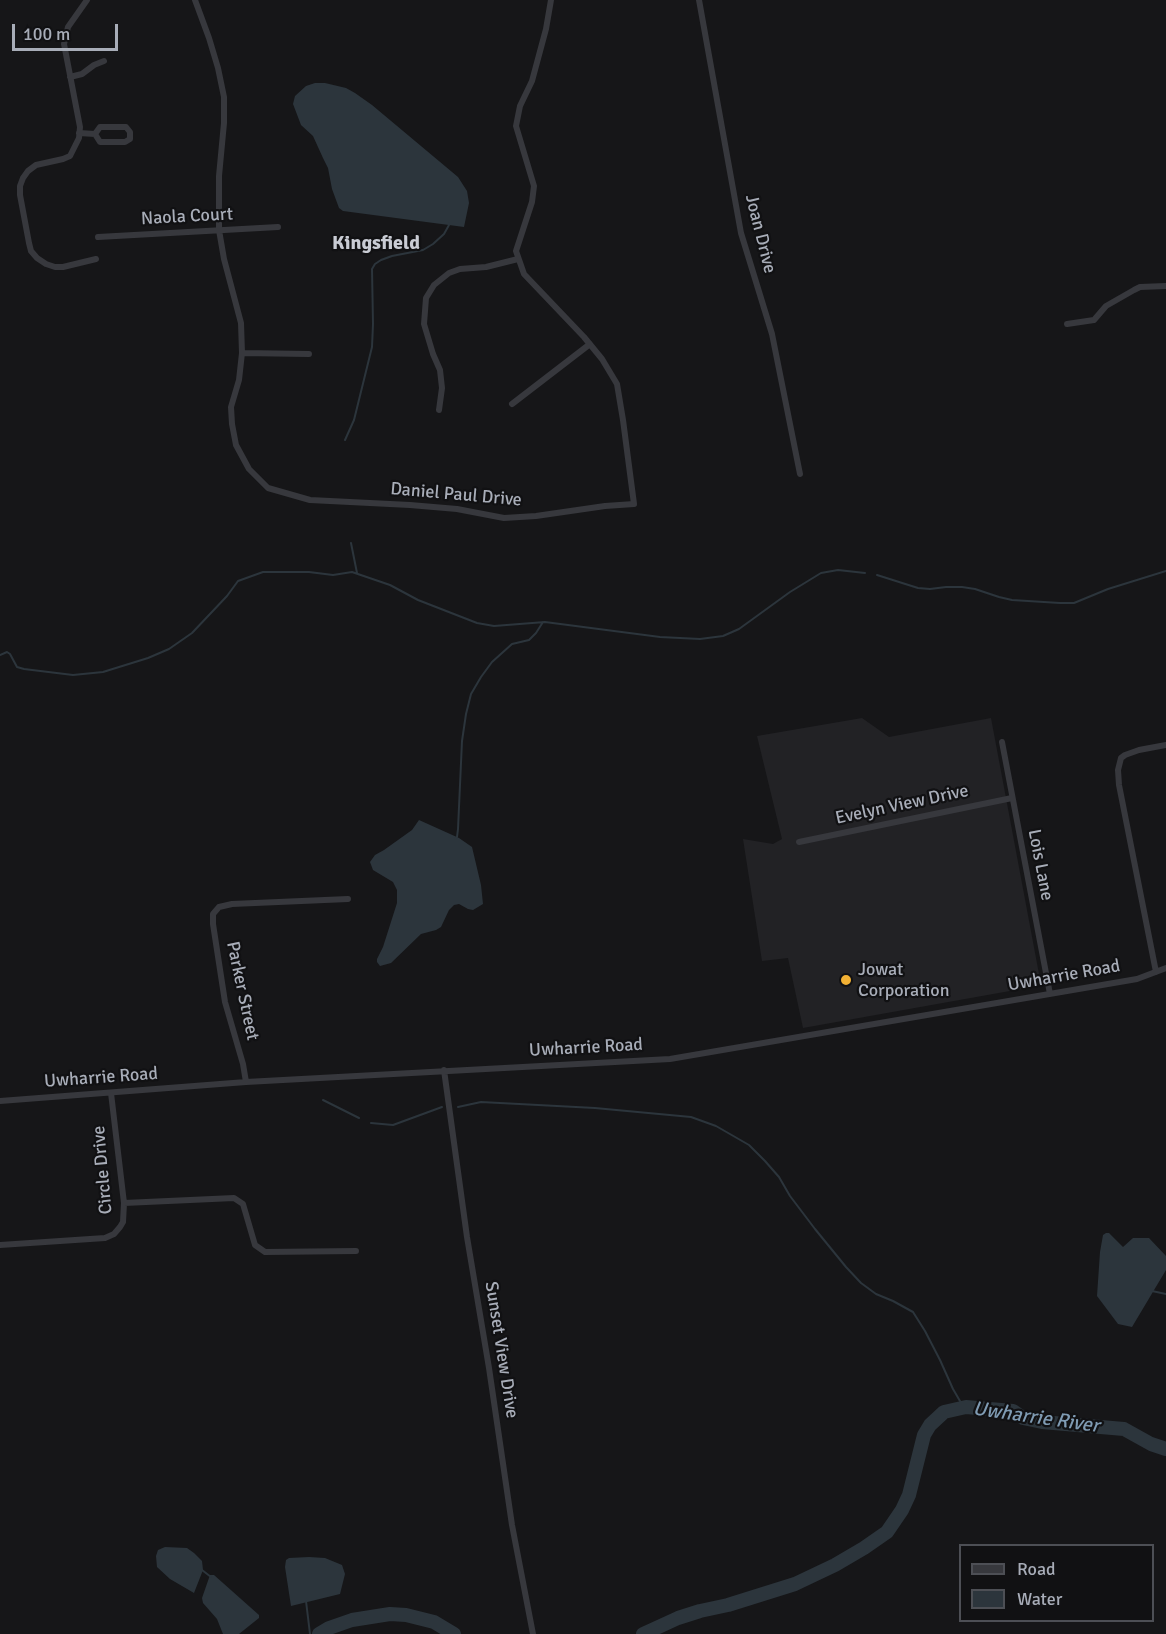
<!DOCTYPE html>
<html>
<head>
<meta charset="utf-8">
<style>
  body { margin:0 }
  #map { position:relative; width:1166px; height:1634px; overflow:hidden; background:#161618; font-family:Signika,sans-serif }
  canvas { display:block }
  .legend { position:absolute; left:959px; top:1544px; width:195px; height:78px; box-sizing:border-box; background:#111113; border:2px solid #4d4f55; margin:0; padding:8px 10px; list-style:none; font-size:18px; color:#a8adb8 }
  .legend li { display:flex; align-items:center; gap:12px; height:30px }
  .legend b { width:30px; border:2px solid #4d4f55 }
  .scale { position:absolute; left:12px; top:24px; width:106px; height:27px; box-sizing:border-box; border:3px solid #a8adb8; border-top:0; padding-left:8px; font-size:18px; line-height:21px; white-space:nowrap; color:#a8adb8; -webkit-text-stroke:4px #111113; paint-order:stroke }
</style>
</head>
<body>
<div id="map">
<canvas width="1166" height="1634"></canvas>
<ul class="legend">
<li><b style="height:8px;background:#37383d"></b>Road</li>
<li><b style="height:16px;background:#2c353c"></b>Water</li>
</ul>
<div class="scale">100 m</div>
</div>
<script>
const context = document.querySelector('canvas').getContext('2d');
context.lineJoin = 'round';
function paint(path, color) {
  context.fillStyle = color;
  context.fill(path, 'evenodd');
}
function toPath(rows) {
  const path = new Path2D();
  for (const r of rows) {
    path.moveTo(r[0], r[1]);
    for (let i = 2; i < r.length; i += 2) path.lineTo(r[i], r[i + 1]);
  }
  return path;
}
function strokePath(path, color, width, dash) {
  context.strokeStyle = color;
  context.lineWidth = width;
  context.lineCap = dash ? 'butt' : 'round';
  context.setLineDash(dash || []);
  context.stroke(path);
}
function label(font, color, halo, rows, align = 'center') {
  context.font = font + ' Signika,sans-serif';
  context.lineWidth = 4.5;
  context.setLineDash([]);
  context.textBaseline = 'middle';
  context.strokeStyle = halo;
  context.fillStyle = color;
  for (const [text, x, y, turn = 0] of rows) {
    context.save();
    context.translate(x, y);
    context.rotate((+turn || 0) * Math.PI / 180);
    context.textAlign = isNaN(turn) ? turn : align;
    if (halo) context.strokeText(text, 0, 0);
    context.fillText(text, 0, 0);
    context.restore();
  }
}
paint(toPath([
  [862,718,889,737,991,718,1039,974,1021,989,803,1028,788,958,762,961,743,839,773,844,782,839,757,736]
]), '#222225');
paint(toPath([
  [315,83,325,83,346,88,355,93,372,105,458,177,467,191,469,203,464,227,343,211,339,208,332,189,328,168,323,158,313,136,301,125,293,104,295,96,306,86],
  [419,820,459,838,472,847,481,885,483,904,473,910,468,909,459,904,454,905,449,910,441,927,436,930,421,934,391,963,380,966,377,962,377,959,383,947,397,903,397,890,393,882,373,870,370,862,375,855,384,850,412,830],
  [1106,1233,1109,1233,1123,1247,1133,1238,1149,1238,1166,1256,1166,1270,1132,1327,1118,1324,1097,1296,1100,1252,1103,1235],
  [165,1547,187,1548,194,1553,202,1561,203,1570,194,1593,170,1579,157,1567,156,1556,158,1550],
  [309,1557,325,1558,342,1565,345,1574,340,1594,291,1606,285,1567,286,1560,289,1558],
  [210,1575,214,1575,259,1615,259,1618,239,1634,223,1634,217,1619,203,1603,202,1598]
]), '#2c353c');
strokePath(toPath([
  [345,440,354,420,372,347,373,324,372,269,375,264,381,260,392,256,423,250,433,244,444,234,449,225,449,223],
  [351,543,357,573],
  [877,575,918,588,930,589,946,587,962,587,975,589,999,597,1012,600,1060,603,1074,603,1108,589,1166,571],
  [0,655,7,652,10,654,17,667,24,669,73,675,103,672,148,658,169,649,192,633,227,596,238,581,263,572,309,572,333,575,352,572,390,585,418,600,477,623,494,626,545,622,660,637,700,639,723,636,739,629,790,592,821,573,838,570,865,573],
  [455,839,457,837,458,829,462,741,466,714,471,694,481,677,492,662,512,644,529,640,536,633,543,622],
  [323,1100,359,1118],
  [458,1107,481,1102,595,1108,691,1117,716,1126,749,1145,765,1161,779,1177,790,1196,815,1229,846,1267,861,1283,876,1294,893,1301,913,1312,925,1331,940,1360,953,1389,964,1408],
  [371,1123,393,1125,442,1107],
  [1152,1291,1166,1294],
  [202,1570,211,1577],
  [306,1601,310,1634]
]), '#2c353c', 2);
strokePath(toPath([
  [319,1634,329,1628,352,1620,390,1614,406,1615,434,1622,454,1634],
  [643,1634,678,1618,700,1611,728,1605,795,1584,835,1565,864,1548,887,1532,902,1510,909,1495,924,1435,930,1425,944,1412,966,1407,1013,1411,1023,1418,1042,1422,1124,1429,1151,1444,1166,1449]
]), '#2c353c', 14);
strokePath(toPath([
  [87,0,68,27,64,44,80,127,79,138,70,156,63,159,36,165,28,171,23,178,20,186,20,195,29,243,31,251,37,258,46,264,55,267,63,267,96,259],
  [195,0,209,38,218,68,224,97,224,123,219,176,219,230,224,259,241,323,242,353,239,380,231,407,232,424,236,445,249,469,268,488,310,500,410,505,457,509,504,518,536,516,605,506,634,504,623,420,617,384,602,359,584,337,524,274,516,251,532,202,534,186,516,126,520,106,532,81,546,29,551,0],
  [699,0,741,233,772,334,800,474],
  [70,77,82,74,94,65,104,61],
  [79,133,95,134,100,127,126,127,130,132,130,139,125,142,100,142,95,134],
  [98,237,278,227],
  [1067,324,1094,320,1106,306,1134,290,1140,287,1166,286],
  [242,353,309,354],
  [512,404,590,344],
  [439,410,442,388,440,370,433,354,424,324,426,298,434,285,449,273,460,269,486,267,518,259],
  [1002,742,1050,994],
  [799,842,1012,798],
  [1156,972,1119,785,1118,770,1121,758,1125,755,1139,750,1166,745],
  [444,1070,467,1237,489,1368,512,1525,533,1634],
  [246,1082,243,1064,225,1002,213,924,213,914,219,907,232,904,348,899],
  [0,1101,246,1082,670,1059,1137,979,1166,968],
  [124,1203,234,1198,243,1204,255,1245,265,1252,356,1251],
  [0,1245,105,1238,114,1234,120,1227,123,1222,124,1203,111,1093]
]), '#37383d', 6);
for (const [x, y, r, color] of [
  [846,980,6,"#f2b134"]
]) {
  const dot = new Path2D();
  dot.arc(x, y, r, 0, 2 * Math.PI);
  context.fillStyle = color;
  context.fill(dot);
  strokePath(dot, '#111113', 2);
}
label('18px', '#a8adb8', '#111113', [
  ["Naola Court",187,217,-3],
  ["Joan Drive",760,234,76],
  ["Daniel Paul Drive",456,495,5],
  ["Evelyn View Drive",902,805,-12],
  ["Lois Lane",1040,865,79],
  ["Uwharrie Road",1064,976,-10],
  ["Parker Street",242,991,78],
  ["Uwharrie Road",586,1048,-3],
  ["Uwharrie Road",101,1078,-4],
  ["Circle Drive",103,1170,-95],
  ["Sunset View Drive",501,1350,81]
]);
label('18px', '#a8adb8', '#111113', [
  ["Jowat",858,970],
  ["Corporation",858,991]
], 'left');
label('bold 20px', '#c9ccd4', '#111113', [
  ["Kingsfield",376,244]
]);
label('italic 20px', '#7f9bb3', '#111113', [
  ["Uwharrie River",1036,1418,8]
]);
</script>
</body>
</html>
